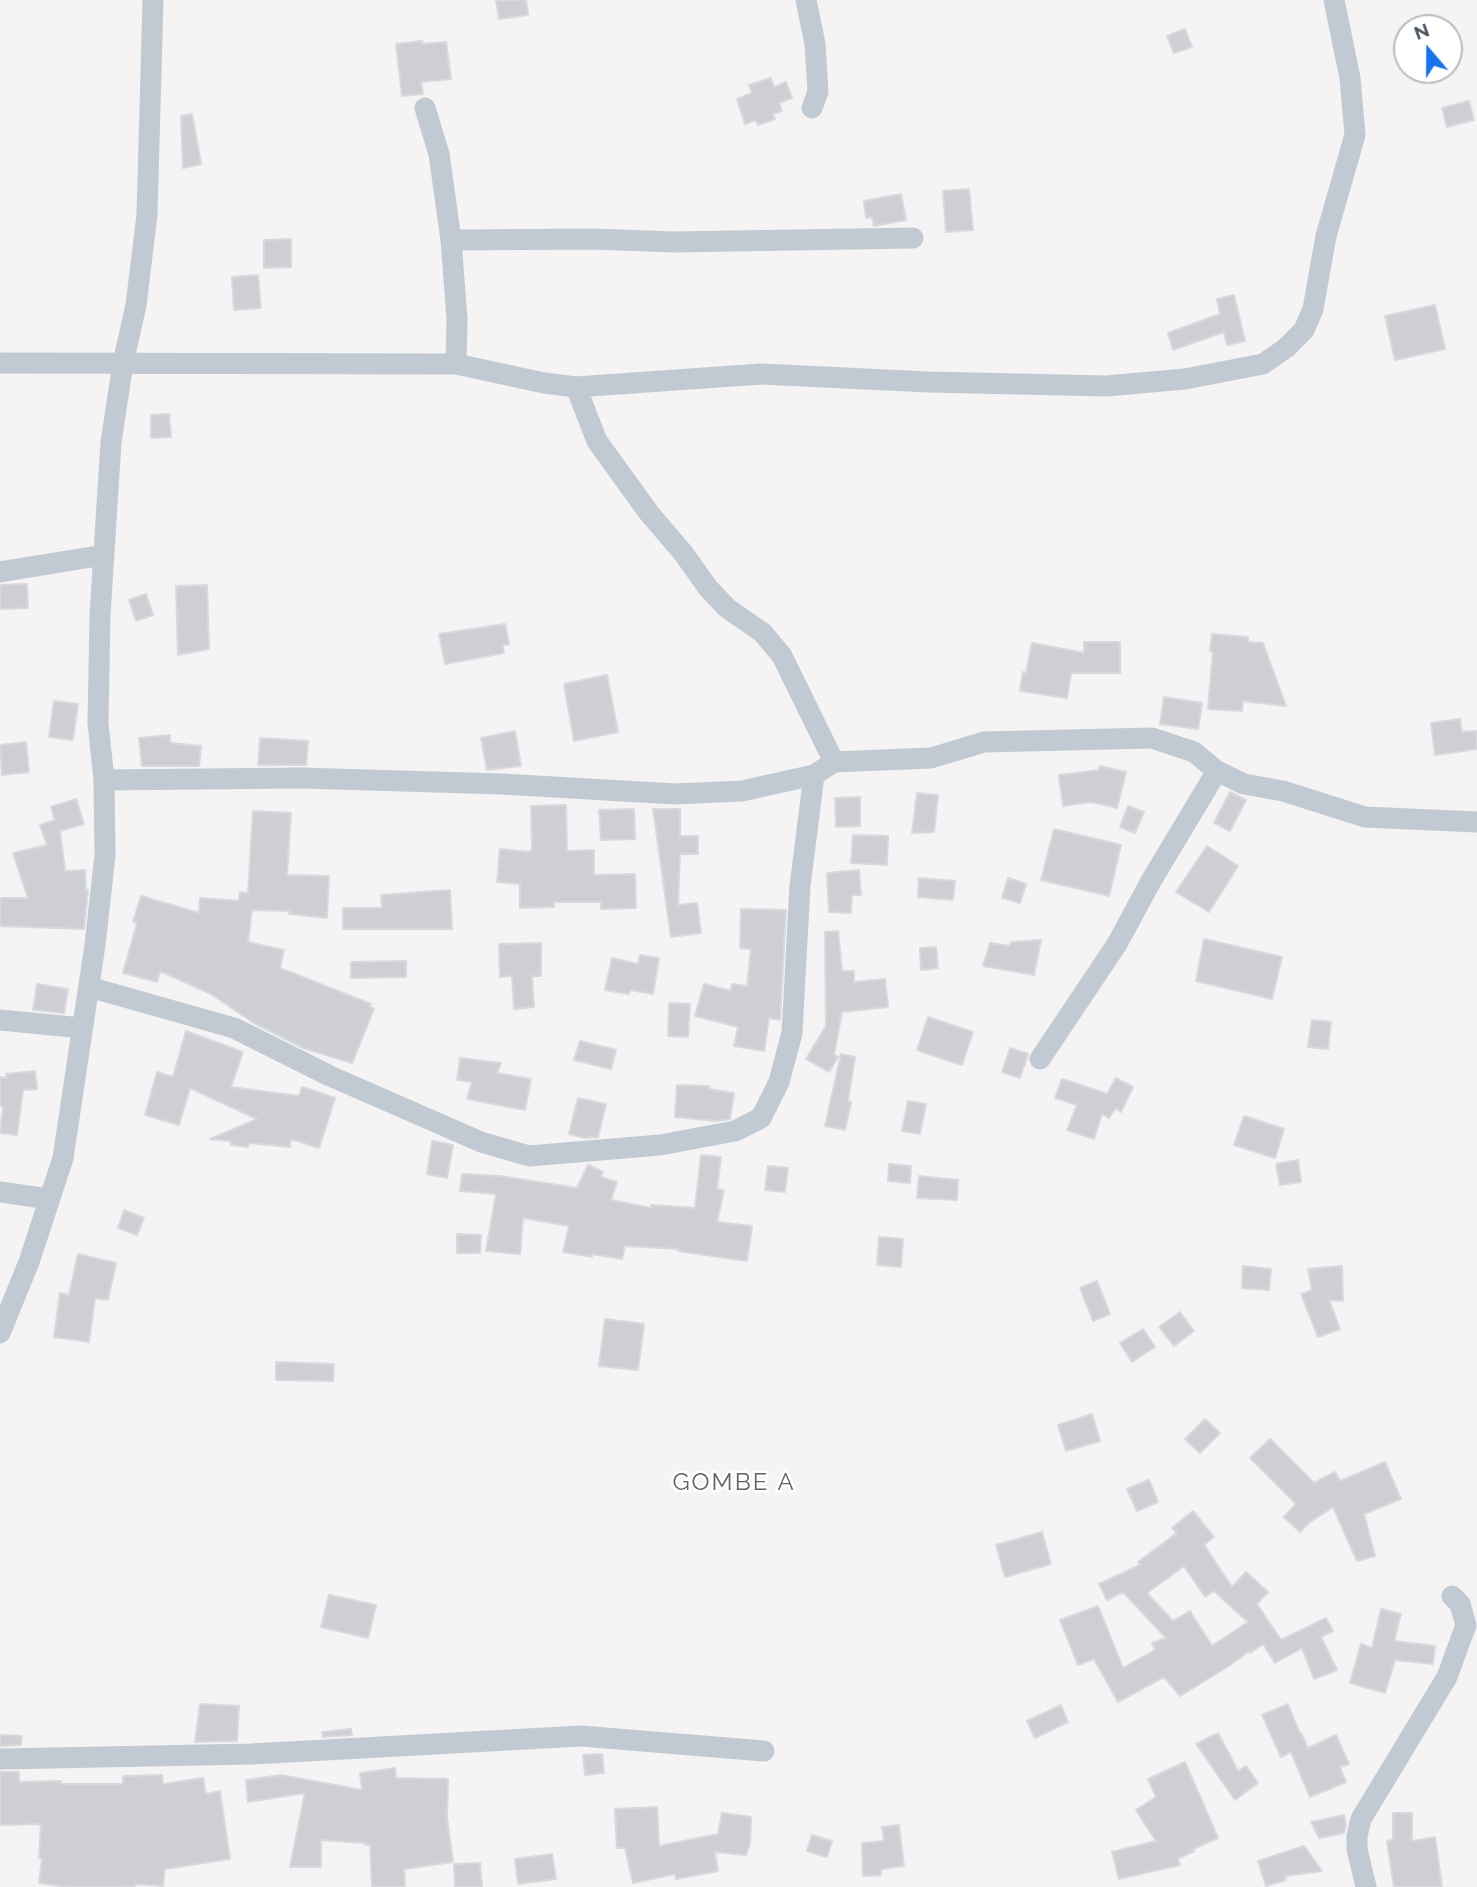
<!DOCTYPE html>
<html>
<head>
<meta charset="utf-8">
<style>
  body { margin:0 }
  #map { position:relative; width:1477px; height:1887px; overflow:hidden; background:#f5f3f3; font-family:Raleway,sans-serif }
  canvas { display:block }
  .north { position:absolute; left:1393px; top:14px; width:70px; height:70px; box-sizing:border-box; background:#fff; border:2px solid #b7bbc0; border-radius:50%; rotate:340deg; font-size:19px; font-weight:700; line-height:28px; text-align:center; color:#4a5661 }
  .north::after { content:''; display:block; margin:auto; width:24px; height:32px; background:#1a73e8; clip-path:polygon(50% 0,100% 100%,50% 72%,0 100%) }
</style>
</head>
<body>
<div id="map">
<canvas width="1477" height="1887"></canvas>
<div class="north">N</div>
</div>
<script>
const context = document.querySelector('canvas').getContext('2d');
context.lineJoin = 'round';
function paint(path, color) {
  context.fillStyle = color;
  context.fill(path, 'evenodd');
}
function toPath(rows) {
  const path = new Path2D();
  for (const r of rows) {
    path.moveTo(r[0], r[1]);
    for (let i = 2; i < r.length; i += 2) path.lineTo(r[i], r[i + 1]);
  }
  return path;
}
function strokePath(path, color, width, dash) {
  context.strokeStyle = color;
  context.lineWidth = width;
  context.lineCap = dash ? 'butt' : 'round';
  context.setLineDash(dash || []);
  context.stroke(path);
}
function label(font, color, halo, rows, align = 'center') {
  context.font = font + ' Raleway,sans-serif';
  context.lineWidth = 5;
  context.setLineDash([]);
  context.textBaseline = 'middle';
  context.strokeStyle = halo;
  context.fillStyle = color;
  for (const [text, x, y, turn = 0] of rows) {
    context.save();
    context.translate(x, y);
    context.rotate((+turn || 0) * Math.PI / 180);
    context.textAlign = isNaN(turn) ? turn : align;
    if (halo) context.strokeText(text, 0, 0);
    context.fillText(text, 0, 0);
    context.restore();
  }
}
const building = toPath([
  [496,0,526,0,528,15,499,19,496,0],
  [1185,29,1192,47,1174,53,1167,36,1185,29],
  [422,41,422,44,446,42,451,79,421,82,423,94,402,96,396,44,422,41],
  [771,78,774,87,786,82,792,98,779,103,782,111,773,114,775,119,758,125,756,120,745,124,737,99,752,93,749,85,771,78],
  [1469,101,1474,120,1447,127,1442,108,1469,101],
  [192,114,201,164,183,168,181,116,192,114],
  [969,189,973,230,946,232,943,191,969,189],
  [901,194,906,220,874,226,872,217,866,218,864,201,901,194],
  [291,239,291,267,264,268,264,240,291,239],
  [258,275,261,308,234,310,232,277,258,275],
  [1234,295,1245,341,1227,345,1224,332,1173,350,1168,333,1220,314,1217,299,1234,295],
  [1435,305,1445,349,1395,360,1385,316,1435,305],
  [169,414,171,437,151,438,151,415,169,414],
  [27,584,28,608,0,609,0,585,27,584],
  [207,585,209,649,178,655,176,586,207,585],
  [146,594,153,615,136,621,129,600,146,594],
  [505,624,509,644,503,645,504,653,445,664,439,634,505,624],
  [1212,634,1248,637,1248,642,1263,643,1286,706,1243,701,1242,711,1208,709,1213,651,1210,651,1212,634],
  [1084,642,1120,642,1120,673,1071,673,1067,698,1020,691,1023,672,1026,673,1032,643,1084,653,1084,642],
  [607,675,618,732,574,741,564,684,607,675],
  [1164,697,1202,703,1198,729,1160,724,1164,697],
  [54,701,78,704,73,740,49,737,54,701],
  [1460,719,1462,732,1477,731,1477,749,1435,755,1431,723,1460,719],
  [515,731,521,766,487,770,481,738,515,731],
  [170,735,170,743,201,746,199,766,142,766,139,738,170,735],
  [260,738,308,741,306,765,258,765,260,738],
  [26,742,29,772,2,775,0,745,26,742],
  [1100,766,1126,772,1117,808,1091,802,1063,806,1059,775,1099,770,1100,766],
  [1230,792,1246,800,1230,831,1214,823,1230,792],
  [917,793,938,795,934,832,912,833,917,793],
  [860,797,860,826,836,827,835,798,860,797],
  [76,799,84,824,60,831,65,871,85,870,86,890,88,890,84,929,0,926,0,898,28,898,13,853,47,845,40,825,55,820,51,807,76,799],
  [566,805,567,851,594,850,594,875,635,874,636,908,601,909,601,902,554,902,554,907,520,908,520,884,497,882,500,849,530,852,532,848,531,806,566,805],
  [1128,806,1144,812,1135,833,1120,827,1128,806],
  [634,809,635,839,601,840,599,810,634,809],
  [653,809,680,809,680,836,698,836,698,854,680,854,678,905,697,903,701,933,671,937,653,809],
  [253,811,291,813,287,875,329,876,327,918,289,914,290,911,252,910,248,942,284,950,280,968,371,1004,370,1007,374,1009,352,1063,303,1048,254,1023,211,994,160,971,157,982,123,973,137,923,133,922,141,896,199,913,200,898,239,901,240,892,248,893,253,811],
  [1054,829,1121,845,1109,896,1041,880,1054,829],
  [853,835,888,836,887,865,851,863,853,835],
  [1207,846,1238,866,1209,912,1176,892,1207,846],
  [859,870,861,895,852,895,851,913,829,912,827,873,859,870],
  [919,878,955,881,953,900,918,897,919,878],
  [1008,878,1026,884,1020,903,1002,898,1008,878],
  [450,890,452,929,343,929,343,908,382,908,381,895,450,890],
  [741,909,786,910,780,1020,769,1018,764,1051,734,1046,738,1027,695,1016,704,984,731,991,732,984,747,986,751,949,740,948,741,909],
  [838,931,842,971,854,971,854,982,885,979,888,1007,842,1012,834,1055,838,1057,829,1072,806,1059,826,1026,825,932,838,931],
  [1204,939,1282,957,1272,999,1196,981,1204,939],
  [1041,940,1034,975,983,966,990,943,1010,946,1011,942,1041,940],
  [541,943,541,976,532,976,534,1007,514,1009,512,976,500,977,499,944,541,943],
  [936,947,938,968,921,970,920,948,936,947],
  [640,955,659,958,653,994,630,990,629,994,605,990,612,958,638,964,640,955],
  [406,961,406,977,351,978,351,962,406,961],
  [37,984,68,989,64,1013,33,1010,37,984],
  [669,1003,690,1004,688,1037,668,1036,669,1003],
  [928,1017,973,1032,962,1065,917,1050,928,1017],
  [1312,1020,1331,1022,1328,1049,1308,1047,1312,1020],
  [186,1031,243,1052,231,1087,299,1096,302,1087,335,1098,319,1148,291,1139,290,1147,249,1143,248,1147,231,1145,230,1141,210,1139,257,1119,190,1088,179,1125,145,1115,157,1072,173,1077,186,1031],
  [580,1041,616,1050,611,1069,574,1060,580,1041],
  [1010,1048,1028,1054,1020,1078,1002,1072,1010,1048],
  [841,1054,855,1057,848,1101,851,1102,845,1130,825,1126,841,1054],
  [460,1058,501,1063,497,1073,531,1079,525,1110,467,1099,472,1082,457,1080,460,1058],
  [35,1071,37,1089,23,1090,17,1135,0,1133,3,1107,0,1106,0,1077,7,1078,6,1074,35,1071],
  [1116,1078,1133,1087,1121,1112,1116,1108,1109,1118,1102,1114,1094,1139,1067,1130,1077,1105,1055,1098,1062,1079,1107,1094,1116,1078],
  [677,1085,709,1086,709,1089,734,1093,730,1119,717,1121,675,1117,677,1085],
  [578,1098,606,1104,598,1137,585,1138,569,1134,578,1098],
  [908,1101,926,1104,920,1134,902,1131,908,1101],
  [1244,1116,1284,1129,1275,1158,1234,1145,1244,1116],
  [432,1141,453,1145,447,1178,427,1174,432,1141],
  [701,1155,721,1157,717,1189,724,1190,717,1222,752,1226,747,1261,678,1251,678,1249,625,1246,622,1259,592,1254,592,1257,563,1252,569,1226,523,1218,520,1254,486,1251,496,1194,460,1191,462,1174,500,1176,577,1188,588,1165,603,1172,601,1177,617,1182,611,1200,651,1208,651,1205,695,1208,701,1155],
  [1298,1160,1301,1182,1280,1185,1276,1164,1298,1160],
  [889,1164,911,1166,910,1183,888,1181,889,1164],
  [768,1166,788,1168,785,1192,765,1190,768,1166],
  [919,1176,958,1180,957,1200,917,1198,919,1176],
  [124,1210,144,1218,137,1235,118,1228,124,1210],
  [457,1234,481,1235,480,1253,457,1253,457,1234],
  [879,1237,903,1239,901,1267,877,1265,879,1237],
  [78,1254,116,1263,108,1300,95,1298,89,1342,54,1337,60,1293,69,1295,78,1254],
  [1243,1266,1271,1269,1269,1290,1242,1288,1243,1266],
  [1342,1266,1343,1301,1329,1300,1340,1329,1318,1337,1301,1294,1312,1290,1308,1269,1342,1266],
  [1097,1281,1110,1314,1093,1321,1080,1288,1097,1281],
  [1180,1312,1194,1331,1174,1346,1159,1327,1180,1312],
  [605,1319,644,1324,638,1370,599,1366,605,1319],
  [1143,1329,1155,1347,1132,1362,1120,1343,1143,1329],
  [276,1362,334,1364,333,1381,276,1380,276,1362],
  [1092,1414,1100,1441,1066,1451,1058,1425,1092,1414],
  [1205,1419,1220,1433,1200,1453,1185,1439,1205,1419],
  [1270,1439,1314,1483,1335,1472,1340,1481,1385,1462,1401,1499,1364,1514,1375,1556,1357,1561,1333,1507,1310,1522,1300,1532,1284,1517,1296,1504,1250,1458,1270,1439],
  [1149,1480,1158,1502,1137,1511,1127,1489,1149,1480],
  [1193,1511,1214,1537,1204,1545,1232,1587,1246,1572,1268,1592,1257,1604,1281,1640,1326,1618,1333,1631,1321,1637,1337,1670,1314,1679,1302,1648,1275,1663,1263,1644,1250,1653,1249,1651,1229,1666,1180,1696,1164,1677,1118,1702,1094,1659,1078,1665,1060,1620,1098,1606,1123,1668,1155,1650,1152,1643,1166,1638,1123,1592,1107,1600,1099,1584,1140,1565,1138,1562,1177,1533,1172,1528,1193,1511],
  [1184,1566,1205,1597,1214,1591,1248,1622,1212,1646,1190,1611,1173,1621,1147,1593,1184,1566],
  [1042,1532,1051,1564,1005,1577,996,1545,1042,1532],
  [329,1595,376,1605,368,1638,321,1627,329,1595],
  [1381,1609,1401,1614,1394,1641,1435,1646,1433,1664,1395,1660,1385,1693,1350,1683,1361,1644,1372,1648,1381,1609],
  [200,1704,239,1706,237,1741,195,1742,200,1704],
  [1288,1704,1300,1734,1301,1733,1308,1748,1336,1735,1349,1764,1340,1767,1346,1782,1310,1797,1291,1752,1281,1757,1262,1715,1288,1704],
  [1061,1705,1068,1722,1035,1738,1027,1721,1061,1705],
  [351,1729,352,1735,323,1737,322,1732,351,1729],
  [1218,1733,1238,1771,1246,1766,1258,1783,1235,1800,1196,1744,1218,1733],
  [0,1735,22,1736,21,1745,0,1746,0,1735],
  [602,1754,604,1773,585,1775,583,1755,602,1754],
  [1185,1762,1218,1838,1193,1849,1194,1851,1178,1859,1180,1865,1119,1879,1112,1852,1156,1841,1136,1810,1156,1797,1148,1779,1185,1762],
  [395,1768,396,1778,448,1779,447,1818,453,1862,404,1869,405,1887,372,1887,370,1845,365,1845,365,1843,321,1840,321,1867,290,1867,305,1793,248,1802,246,1780,281,1775,362,1790,360,1773,395,1768],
  [0,1772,19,1772,19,1782,61,1781,61,1784,123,1784,123,1776,162,1775,163,1784,203,1778,206,1794,220,1791,230,1859,165,1869,163,1886,135,1884,135,1886,123,1887,66,1887,39,1883,42,1858,39,1858,41,1824,0,1825,0,1772],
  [657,1807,659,1846,718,1834,722,1813,751,1817,750,1844,746,1855,715,1852,718,1871,676,1879,675,1874,633,1883,625,1848,617,1848,615,1809,657,1807],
  [1393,1813,1412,1813,1412,1841,1435,1837,1442,1887,1394,1887,1387,1841,1393,1840,1393,1813],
  [1344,1815,1346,1825,1344,1833,1319,1838,1311,1822,1344,1815],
  [899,1825,904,1866,881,1869,881,1875,863,1876,862,1843,884,1841,882,1827,899,1825],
  [812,1835,832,1841,827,1857,807,1851,812,1835],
  [1304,1846,1322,1871,1285,1876,1286,1880,1266,1886,1258,1861,1304,1846],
  [552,1854,556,1879,518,1884,515,1859,552,1854],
  [480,1863,482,1887,455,1887,454,1864,480,1863]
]);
paint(building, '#cdcfd5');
strokePath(building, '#d7d9de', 2);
strokePath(toPath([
  [806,0,815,44,818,92,812,108],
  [425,108,439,154,451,240],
  [0,363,456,364,544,383,576,387,761,374,929,382,1106,386,1185,379,1263,364,1286,348,1304,330,1313,309,1326,236,1355,135,1350,78,1334,0],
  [456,364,457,319,451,240,593,239,674,242,913,238],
  [576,387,597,441,649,513,684,554,708,588,727,608,763,633,782,656,834,762],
  [0,572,104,555],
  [104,780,301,778,502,784,675,794,742,791,814,775,834,762,931,758,984,742,1152,738,1194,752,1217,771,1244,784,1283,791,1365,817,1477,822],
  [89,987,234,1028,330,1076,481,1142,529,1156,660,1145,735,1131,761,1118,779,1082,792,1033,800,886,814,775],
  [0,1020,82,1028],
  [1040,1059,1117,944,1151,881,1217,771],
  [0,1192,49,1199],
  [0,1333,29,1262,63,1158,95,945,105,855,104,780,98,723,100,615,111,442,123,363,136,305,147,215,153,0],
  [0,1759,252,1754,581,1736,764,1751],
  [1366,1887,1357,1849,1357,1836,1361,1819,1447,1677,1466,1625,1460,1604,1452,1596]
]), '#c1cad2', 21);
context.letterSpacing = '2px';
label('24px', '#5f6368', '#fff', [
  ["GOMBE A",734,1483]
]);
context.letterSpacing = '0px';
</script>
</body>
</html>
